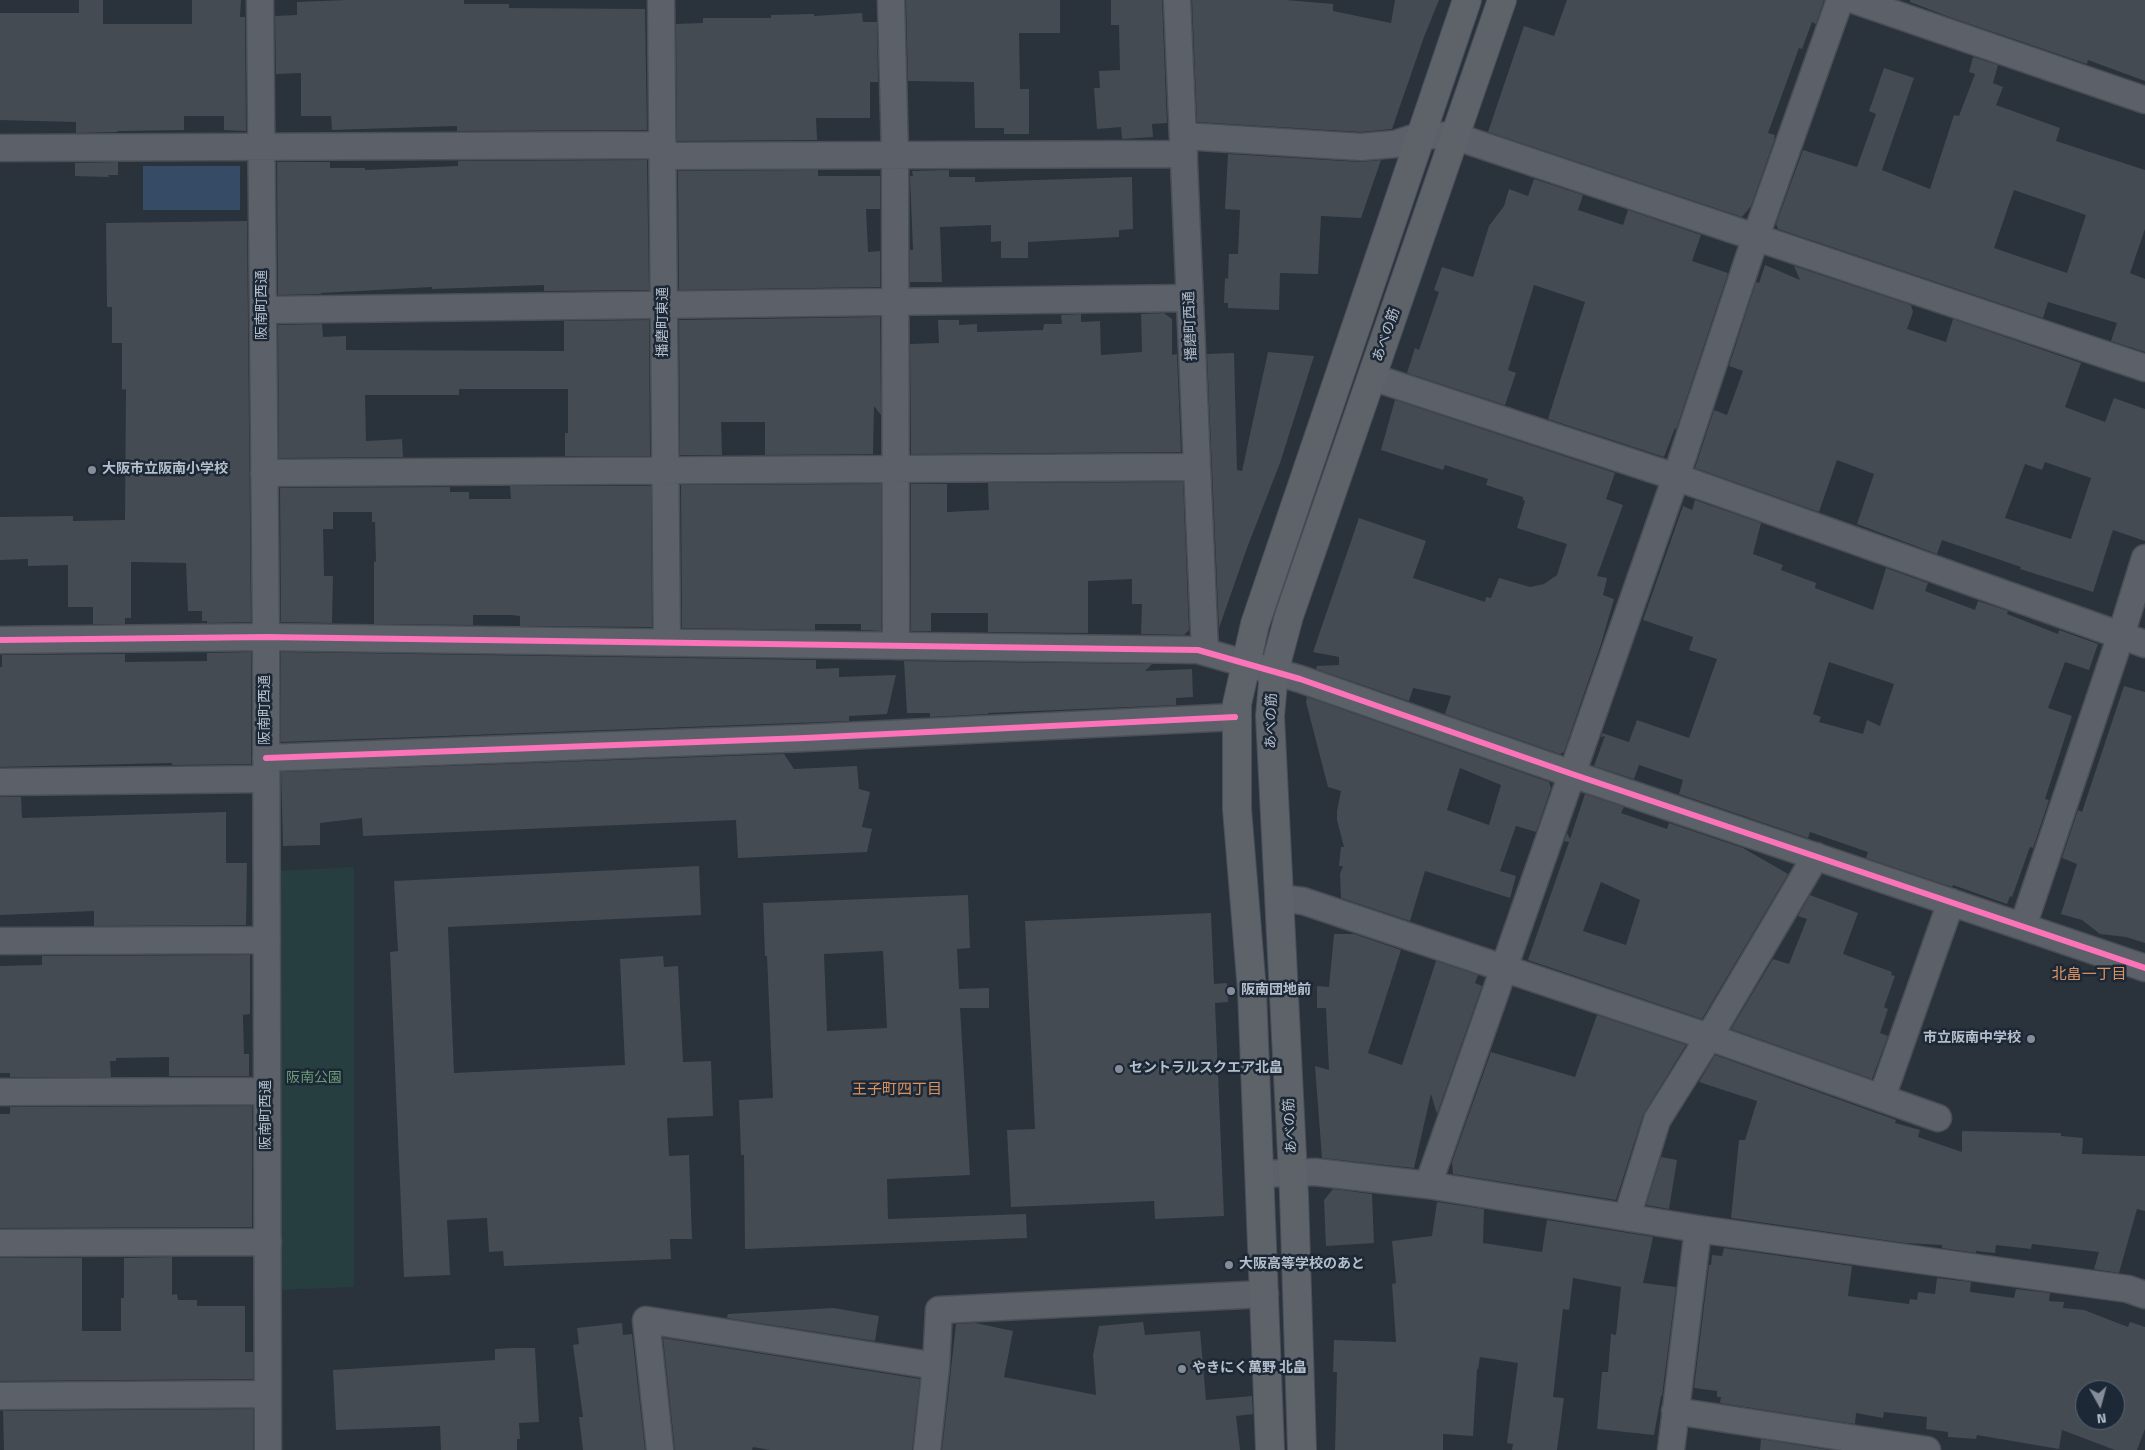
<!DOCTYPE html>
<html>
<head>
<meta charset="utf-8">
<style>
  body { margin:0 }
  #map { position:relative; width:2145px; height:1450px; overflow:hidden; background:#2a323b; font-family:"Titillium Web",sans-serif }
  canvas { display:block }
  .north { position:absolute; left:2075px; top:1380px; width:50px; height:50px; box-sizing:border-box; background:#1d2836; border:1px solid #5a6472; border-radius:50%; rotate:173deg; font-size:14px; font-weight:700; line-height:20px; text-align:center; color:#b5becb }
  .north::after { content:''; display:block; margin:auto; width:18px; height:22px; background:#848d99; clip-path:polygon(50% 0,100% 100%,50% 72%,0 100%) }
</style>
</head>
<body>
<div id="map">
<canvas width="2145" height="1450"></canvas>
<div class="north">N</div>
</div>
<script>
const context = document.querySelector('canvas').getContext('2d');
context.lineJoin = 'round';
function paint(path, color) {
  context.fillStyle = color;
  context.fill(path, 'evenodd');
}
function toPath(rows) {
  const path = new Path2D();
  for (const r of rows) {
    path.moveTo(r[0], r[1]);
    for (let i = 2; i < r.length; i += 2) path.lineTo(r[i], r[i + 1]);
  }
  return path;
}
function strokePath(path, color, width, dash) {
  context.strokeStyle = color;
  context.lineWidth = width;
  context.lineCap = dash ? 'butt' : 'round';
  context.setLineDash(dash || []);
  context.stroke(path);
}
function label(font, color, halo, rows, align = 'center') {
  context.font = font + ' "Titillium Web","Noto Sans JP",sans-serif';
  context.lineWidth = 5;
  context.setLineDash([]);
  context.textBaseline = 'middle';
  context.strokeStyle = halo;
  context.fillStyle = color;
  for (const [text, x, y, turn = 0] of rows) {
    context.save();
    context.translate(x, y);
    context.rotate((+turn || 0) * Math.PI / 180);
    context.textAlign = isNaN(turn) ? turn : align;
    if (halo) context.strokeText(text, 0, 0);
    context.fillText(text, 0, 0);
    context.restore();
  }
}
paint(toPath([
  [354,867,354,1287,275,1290,275,871]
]), '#273e41');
paint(toPath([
  [143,166,240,166,240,210,143,210]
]), '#364b65');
paint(toPath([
  [79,0,103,0,103,24,192,24,192,0,241,0,240,17,245,17,246,131,224,130,224,116,184,116,184,130,117,131,118,132,76,133,76,122,0,120,0,13,79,13],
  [346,0,464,0,464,4,509,4,509,8,645,9,647,130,457,131,457,126,332,130,331,116,301,116,301,73,276,74,275,16,297,15,297,2],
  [906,0,1060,0,1060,33,1019,33,1020,89,1029,89,1029,134,1004,134,1004,128,975,128,974,82,908,81],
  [1111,0,1162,0,1167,123,1152,124,1153,137,1122,139,1121,127,1097,129,1094,88,1100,88,1099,71,1120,70,1119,25,1111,25],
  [1192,0,1286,0,1333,4,1333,11,1391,23,1395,0,1439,0,1424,37,1392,129,1361,132,1197,122],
  [1567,0,1824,0,1816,24,1812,22,1802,49,1799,48,1768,133,1775,135,1774,141,1751,206,1742,217,1488,132,1524,26,1554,36],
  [1910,0,2145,0,2145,81,2088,60,2087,64,1952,18,1910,2],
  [862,13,863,22,877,22,878,82,870,82,870,118,816,118,817,140,677,141,676,24,703,23,703,18,771,18,771,15,814,14,814,16],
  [1973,57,1998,65,1993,83,2003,87,1996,105,2060,128,2056,141,2145,170,2145,229,2130,273,2145,279,2145,352,2111,341,2117,323,2048,302,2043,318,1778,229,1776,224,1803,150,1857,167,1876,114,1869,111,1884,68,1914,78,1882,170,1930,189,1954,115,1959,116,1975,74,1969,72],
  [2014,190,2086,215,2067,273,1994,248],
  [1228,154,1360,162,1381,160,1361,218,1321,216,1318,274,1280,273,1279,310,1228,308,1228,303,1224,303,1225,278,1228,279,1229,254,1238,254,1240,210,1225,209],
  [647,160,649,290,544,291,544,285,432,289,432,287,321,293,321,294,278,295,277,162,330,162,330,168,365,168,365,170,458,166,458,161],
  [118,162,118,175,108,175,109,177,75,176,75,163],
  [818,170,818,176,880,176,880,209,866,209,868,252,880,251,880,287,679,290,678,171],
  [949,170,949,177,975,177,975,182,1132,177,1133,229,1119,230,1119,237,1028,242,1028,258,1001,258,1001,241,991,242,991,225,940,227,942,282,910,282,910,250,913,250,910,176,913,176,912,171],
  [1534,179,1583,195,1578,210,1623,225,1628,210,1701,235,1692,261,1728,273,1676,430,1675,428,1664,457,1548,419,1585,302,1534,285,1508,370,1516,373,1505,405,1407,373,1415,348,1419,350,1439,292,1434,290,1442,267,1473,277,1489,226,1504,206,1509,189,1528,196],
  [247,221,251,622,207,623,207,621,202,621,202,611,188,611,186,563,131,562,131,618,125,618,125,624,93,624,93,607,68,607,68,565,28,566,28,559,0,560,0,517,73,516,73,521,125,520,126,389,122,390,122,343,112,343,112,307,107,307,106,223],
  [1765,265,1800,280,1794,266,1911,305,1913,312,1907,329,1946,342,1953,319,2081,363,2065,407,2105,422,2114,398,2145,409,2145,541,2113,530,2093,592,2020,569,2021,567,1942,540,1937,554,1857,524,1874,474,1837,460,1819,512,1695,468,1714,410,1727,415,1743,371,1729,366,1756,282,1759,283],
  [2045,462,2091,478,2071,539,2005,518,2025,464,2042,470],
  [1164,313,1172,319,1172,355,1177,354,1181,452,911,454,910,344,939,343,938,320,959,320,959,325,977,324,977,332,1043,330,1044,324,1062,324,1061,315,1081,314,1081,322,1100,321,1101,355,1142,352,1141,314],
  [880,317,881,415,874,406,873,454,765,455,765,422,721,422,722,455,680,455,679,320],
  [649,320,650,456,565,456,565,433,568,433,568,389,459,389,459,395,365,395,366,441,402,439,403,457,279,458,278,325,322,324,323,337,346,336,346,350,564,351,564,321],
  [1268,352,1314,356,1280,463,1247,548,1219,628,1207,354,1234,353,1237,470,1242,471],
  [1395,400,1615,473,1606,499,1623,505,1597,576,1607,578,1603,595,1614,599,1601,644,1564,752,1560,754,1445,714,1451,696,1413,688,1409,701,1316,669,1317,666,1339,665,1339,657,1313,652,1359,518,1426,541,1413,578,1485,602,1486,597,1491,598,1499,578,1530,587,1544,584,1557,575,1567,544,1517,528,1525,501,1523,500,1523,497,1486,485,1488,479,1445,465,1443,470,1381,450],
  [1183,482,1189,630,1184,635,1141,634,1142,604,1132,604,1132,579,1088,581,1088,633,988,632,988,613,931,613,931,631,911,631,911,484,947,484,947,512,989,510,988,483],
  [881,484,881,631,861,630,861,624,815,624,815,630,682,628,681,485],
  [510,486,651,486,652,627,520,626,520,616,511,615,473,615,473,625,374,624,374,561,376,562,375,522,372,522,372,512,333,512,333,529,323,529,324,576,333,576,332,623,281,622,280,488,450,487,450,492,469,492,469,499,511,499],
  [1695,500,1761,523,1753,554,1783,565,1781,570,1816,583,1815,588,1873,610,1886,568,1928,583,1925,591,1975,610,1978,601,2008,611,2007,614,2058,634,2059,630,2098,644,2089,670,2065,662,2048,708,2072,716,2045,799,2049,800,2033,848,2030,847,2012,897,2010,896,2007,904,1953,885,1952,887,1866,858,1868,852,1810,832,1808,838,1679,794,1683,780,1639,765,1634,779,1594,766,1605,736,1601,737,1602,733,1629,742,1637,720,1689,738,1717,659,1689,650,1693,637,1643,620,1683,506,1692,510],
  [1829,662,1894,684,1880,726,1867,720,1863,734,1819,722,1821,717,1813,714],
  [251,652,251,764,172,765,172,763,0,767,0,667,2,667,2,655,125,654,125,662,207,661,207,653],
  [281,652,816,660,816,669,839,668,839,677,896,675,887,714,849,716,849,721,281,742],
  [904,661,1152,664,1145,671,1192,669,1193,697,1176,698,1176,705,988,713,988,714,930,717,930,713,907,713],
  [2124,686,2145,692,2145,943,2126,937,2100,934,2082,920,2061,914,2077,864,2062,858,2078,810,2082,812],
  [1307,697,1549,782,1551,788,1536,832,1516,826,1500,871,1516,876,1510,898,1425,871,1410,921,1341,898,1340,874,1343,866,1339,866,1341,847,1344,847,1337,820,1337,811,1341,791,1328,787,1306,702],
  [1460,768,1501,785,1489,825,1447,810],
  [784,754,794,769,857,766,859,789,870,792,862,827,872,829,867,852,738,858,736,820,363,836,362,818,320,823,320,845,283,846,281,772],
  [1585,794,1624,807,1621,813,1667,829,1669,823,1743,848,1788,874,1702,1019,1528,960,1569,842,1564,841,1567,833,1570,839],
  [1601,882,1640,900,1626,945,1583,931],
  [0,797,21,797,22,818,226,812,226,863,247,863,246,925,94,926,94,911,0,915],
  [699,866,701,915,448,927,454,1073,625,1065,620,959,663,956,664,967,678,966,683,1062,711,1061,713,1116,667,1118,669,1156,689,1155,692,1239,670,1239,671,1259,504,1266,503,1251,489,1252,487,1218,447,1220,450,1275,404,1277,390,952,398,951,394,881],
  [968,895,970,948,957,949,959,989,989,988,989,1008,960,1008,970,1175,887,1179,888,1219,1026,1214,1027,1238,745,1249,744,1155,741,1155,739,1100,773,1098,767,956,765,956,763,903],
  [883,951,887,1028,827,1031,824,954],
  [1810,895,1858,913,1843,954,1892,972,1891,975,1895,976,1884,1007,1888,1009,1880,1033,1888,1036,1872,1079,1731,1029,1773,959,1789,964,1807,919,1798,916],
  [1211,913,1214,984,1227,983,1228,1002,1215,1003,1224,1216,1155,1219,1154,1201,1011,1207,1007,1130,1035,1129,1025,921],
  [1334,934,1354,934,1401,950,1368,1053,1402,1065,1436,961,1478,975,1475,983,1482,986,1437,1114,1431,1094,1414,1168,1322,1158,1315,1066,1329,1070,1326,1008,1317,1008,1317,986,1329,987],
  [250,955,250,1014,243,1015,244,1054,249,1054,249,1076,169,1076,169,1057,116,1058,116,1061,110,1061,111,1077,10,1077,10,1073,0,1073,0,966,42,965,42,956],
  [1597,1015,1686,1045,1643,1115,1616,1200,1453,1174,1452,1162,1491,1052,1575,1077],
  [1715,1055,1896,1120,1895,1123,1920,1130,1918,1137,1962,1152,1962,1131,2061,1133,2061,1136,2083,1138,2082,1154,2145,1156,2145,1211,2137,1209,2119,1273,2094,1269,2099,1252,2032,1244,2031,1249,1996,1245,1995,1253,1976,1251,1976,1253,1942,1248,1942,1245,1905,1243,1731,1218,1739,1140,1745,1140,1757,1101,1699,1082],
  [252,1106,252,1227,0,1228,0,1114,10,1114,10,1107],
  [1661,1157,1677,1160,1669,1209,1646,1205],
  [1333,1189,1372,1194,1374,1243,1326,1246,1324,1200],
  [1437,1202,1484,1209,1483,1243,1542,1252,1547,1220,1653,1237,1643,1283,1676,1287,1662,1396,1661,1396,1654,1435,1597,1429,1602,1372,1608,1372,1611,1334,1616,1335,1621,1287,1573,1278,1569,1310,1563,1309,1553,1397,1564,1398,1557,1450,1512,1450,1513,1444,1507,1443,1518,1363,1480,1357,1478,1369,1477,1369,1473,1436,1443,1434,1443,1450,1335,1450,1337,1372,1333,1372,1334,1340,1396,1342,1392,1284,1396,1283,1392,1241,1432,1236],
  [1724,1248,1852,1266,1848,1296,1909,1304,1910,1299,1917,1300,1918,1292,1935,1294,1937,1278,1971,1282,1970,1292,2014,1298,2016,1289,2050,1293,2049,1301,2064,1302,2063,1308,2084,1310,2128,1327,2130,1322,2145,1327,2145,1429,2137,1450,2115,1450,2062,1430,2059,1449,1977,1435,1976,1439,1948,1437,1948,1432,1926,1429,1927,1417,1884,1412,1883,1418,1856,1413,1855,1424,1720,1403,1721,1397,1717,1397,1717,1391,1694,1388,1709,1265,1711,1265,1712,1255,1722,1256],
  [2085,1390,2115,1390,2115,1420,2085,1420],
  [172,1257,172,1295,177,1294,178,1300,197,1300,197,1306,245,1306,245,1352,253,1352,253,1379,0,1381,0,1258,82,1258,82,1331,121,1331,121,1298,124,1298,124,1258],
  [834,1308,879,1316,875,1341,727,1318,728,1314],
  [1143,1322,1145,1335,1200,1331,1206,1400,1252,1396,1253,1414,1236,1416,1240,1450,942,1450,956,1324,975,1323,1013,1331,1004,1377,1096,1395,1093,1355,1099,1326],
  [622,1323,623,1335,632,1334,645,1450,583,1450,579,1417,583,1417,573,1345,579,1344,577,1328],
  [663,1338,920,1379,912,1450,770,1450,753,1447,752,1450,675,1450],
  [514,1348,535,1348,539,1422,519,1423,520,1439,517,1439,517,1450,441,1450,440,1426,336,1430,333,1370,495,1360,495,1349],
  [253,1409,253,1450,4,1450,3,1411],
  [1761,1439,1829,1450,1760,1450]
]), '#444b53');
const street = toPath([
  [260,0,266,637,268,1450],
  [661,0,667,643],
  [891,0,895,155,896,646],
  [1177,0,1205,652],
  [1854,0,2145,100],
  [1183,136,1361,147,1395,144,1422,135,1454,136,2145,368],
  [0,148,663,145],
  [663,156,1184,154],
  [263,310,1190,298],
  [1372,377,1676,477,2145,644],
  [264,473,1197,467],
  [0,640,266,637,1198,650,1300,679,1572,774,2145,968],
  [266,758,805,738,1235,717],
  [0,782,266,779],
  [1279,898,1303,901,1709,1037,1938,1118],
  [2023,926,2121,635,2145,558],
  [0,941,267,940],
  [0,1092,267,1091],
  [1882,1097,1951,902],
  [1260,1174,1315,1172,1428,1185,1698,1229,2128,1289,2145,1295],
  [1428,1185,1676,477,1756,236,1840,0],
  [1627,1217,1657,1120,1709,1037,1816,856],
  [0,1243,268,1242],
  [0,1396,268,1394],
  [1675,1411,1927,1450],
  [660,1450,646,1320,936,1366],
  [927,1450,936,1366,939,1310,1265,1294],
  [1671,1450,1698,1229]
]);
const primary = toPath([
  [1270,1450,1252,991,1237,809,1237,704,1255,624,1467,0],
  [1302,1450,1294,1195,1270,716,1274,672,1289,616,1502,0]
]);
strokePath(street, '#494e55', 29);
strokePath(primary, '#484e57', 30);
strokePath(street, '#5c6068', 26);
strokePath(primary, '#5e636a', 28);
strokePath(toPath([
  [0,640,266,637,1198,650,1300,679,1572,774,2145,968],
  [266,758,805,738,1235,717]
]), '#fb73b8', 6);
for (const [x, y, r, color] of [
  [92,470,5,"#848d99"],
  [1231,991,5,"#848d99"],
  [2031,1039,5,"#848d99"],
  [1119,1069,5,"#848d99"],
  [1229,1265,5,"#848d99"],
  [1182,1369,5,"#848d99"]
]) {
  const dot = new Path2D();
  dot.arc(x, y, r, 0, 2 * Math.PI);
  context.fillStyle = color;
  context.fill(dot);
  strokePath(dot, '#1d2836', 2);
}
label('14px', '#b5becb', '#1d2836', [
  ["阪南町西通",263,305,-90],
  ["播磨町東通",664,322,-90],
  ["播磨町西通",1191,326,-92],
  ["あべの筋",1387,335,-71],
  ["阪南町西通",266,710,-90],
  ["あべの筋",1272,721,-89],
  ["阪南町西通",267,1115,-90],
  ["あべの筋",1291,1126,-93]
]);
label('bold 14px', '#b5becb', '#1d2836', [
  ["大阪市立阪南小学校",102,470],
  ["阪南団地前",1241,991],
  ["市立阪南中学校",2021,1039,"right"],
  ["セントラルスクエア北畠",1129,1069],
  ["大阪高等学校のあと",1239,1265],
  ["やきにく萬野 北畠",1192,1369]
], 'left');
label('14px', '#6b9d75', '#1d2836', [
  ["阪南公園",314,1079]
]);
label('15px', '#da9361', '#1d2836', [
  ["北畠一丁目",2089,975],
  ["王子町四丁目",897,1090]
]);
</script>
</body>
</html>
